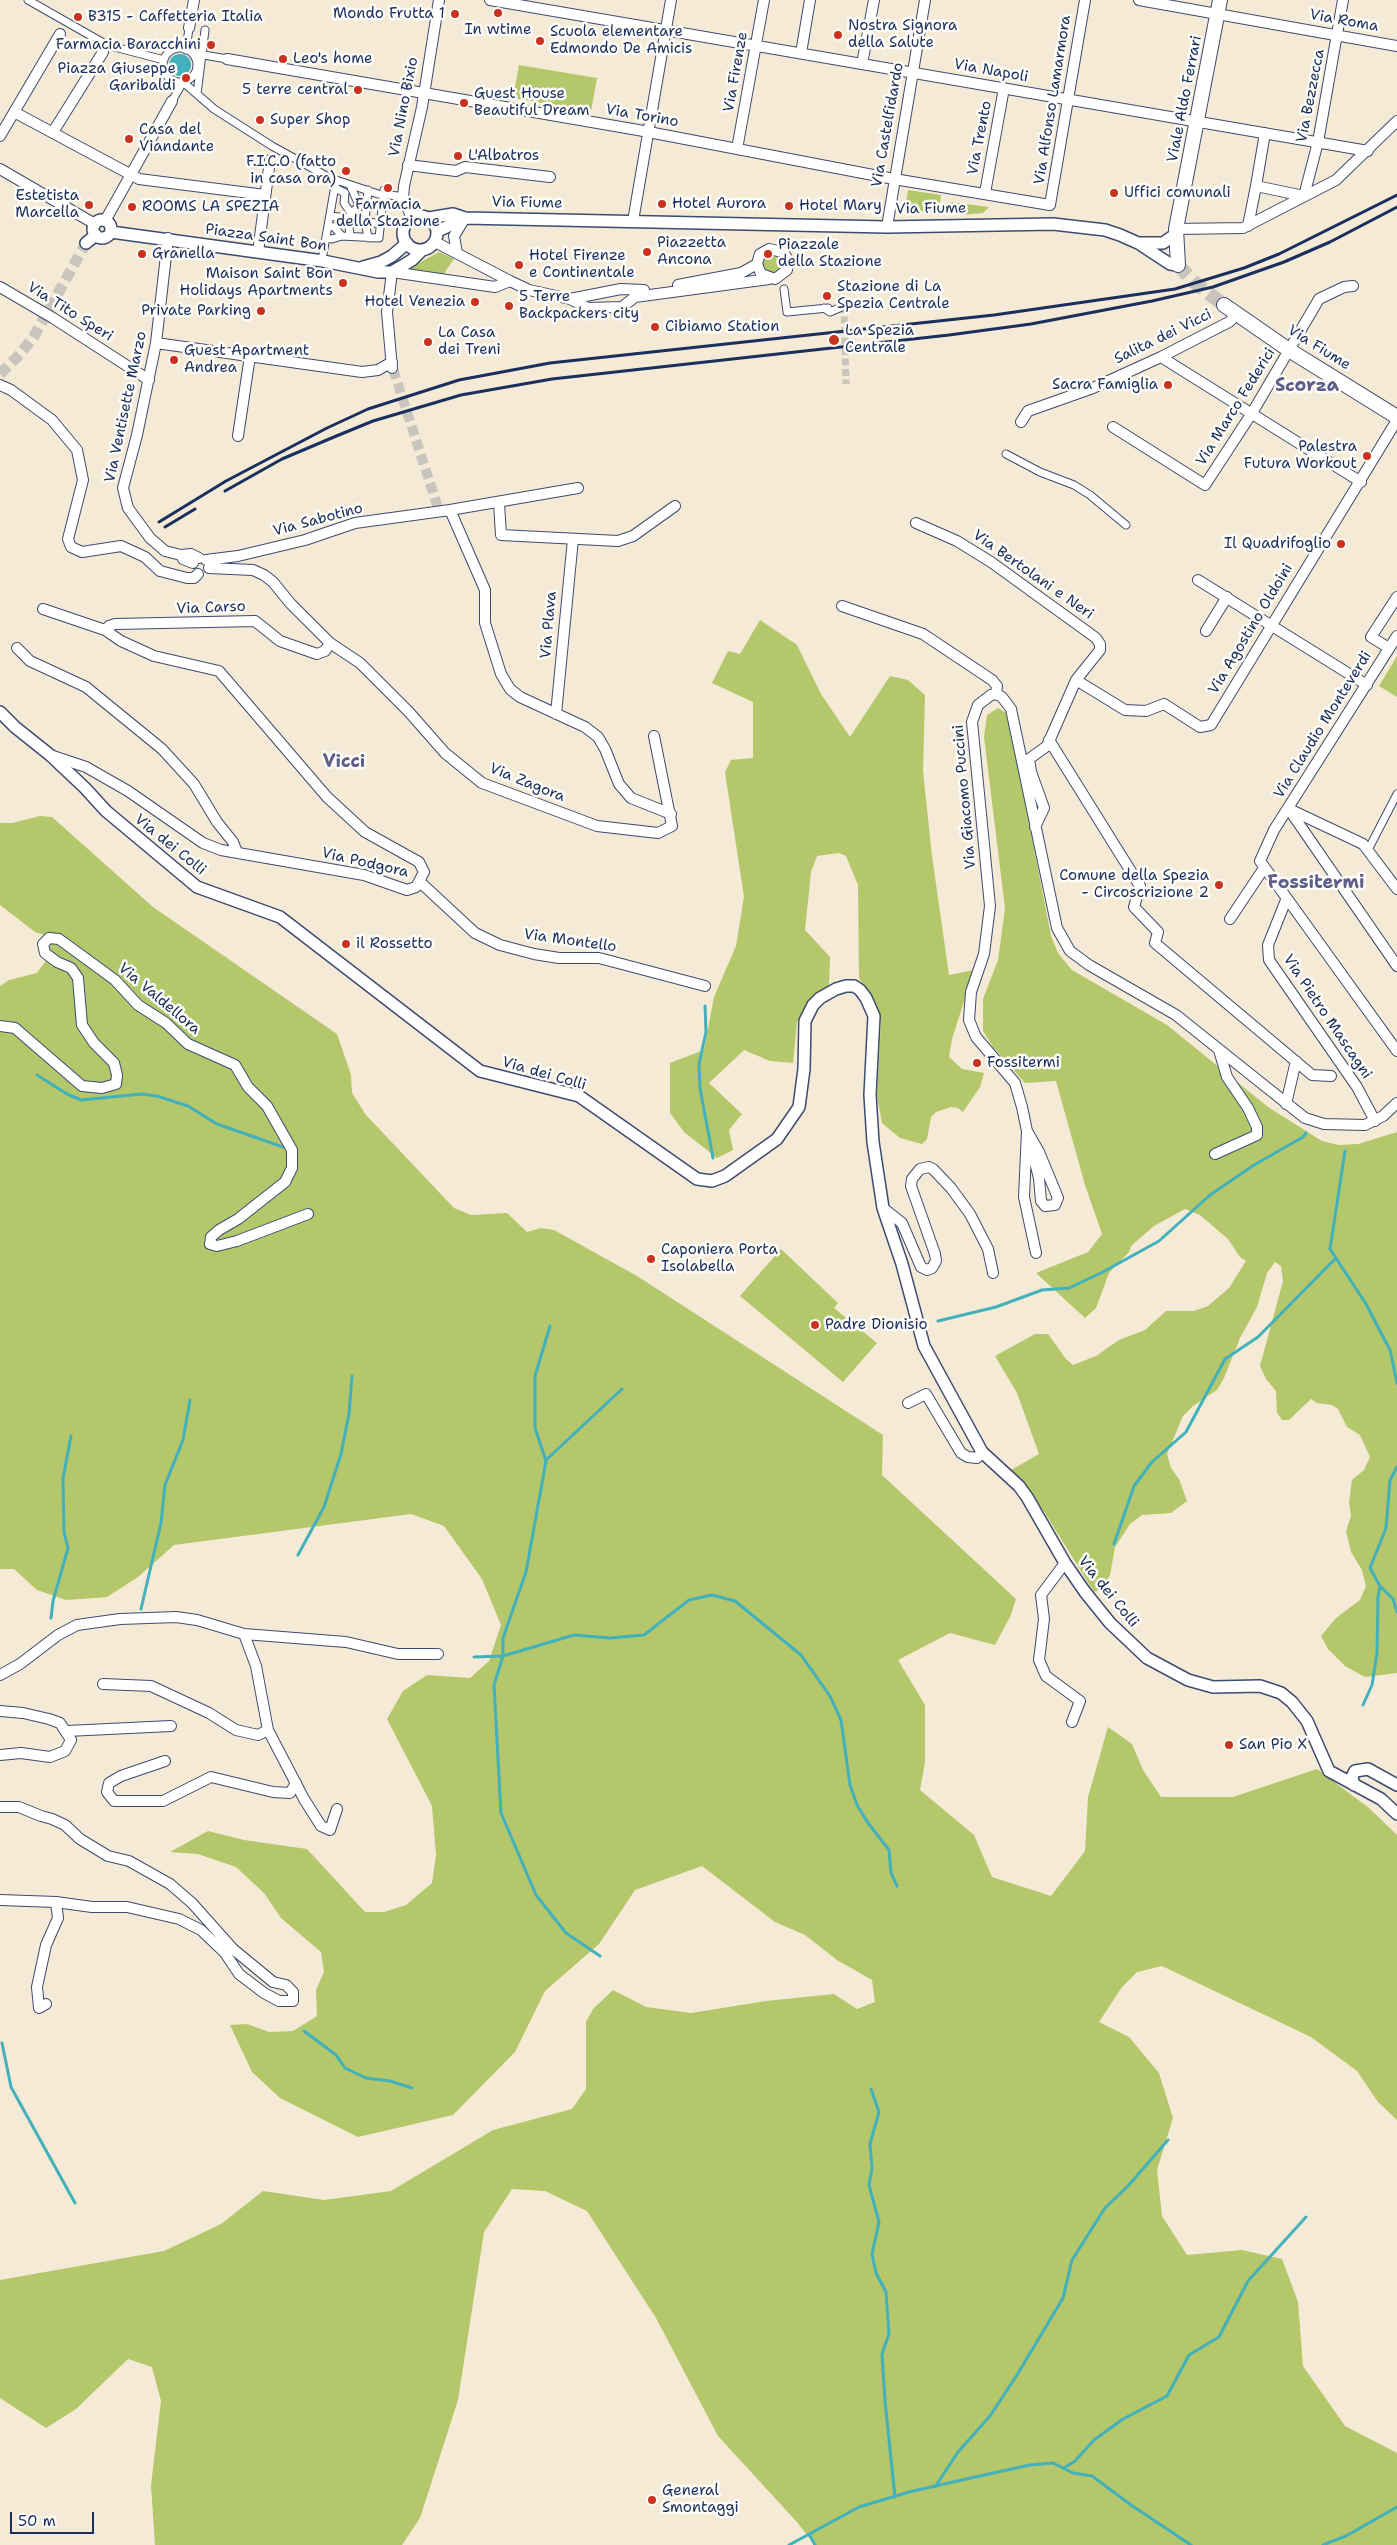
<!DOCTYPE html>
<html>
<head>
<meta charset="utf-8">
<style>
  body { margin:0 }
  #map { position:relative; width:1397px; height:2545px; overflow:hidden; background:#f5ead5; font-family:"Shantell Sans",sans-serif }
  canvas { display:block }
  .scale { position:absolute; left:10px; top:2512px; width:84px; height:22px; box-sizing:border-box; border:2px solid #1b2f5e; border-top:0; padding-left:6px; font-size:15px; line-height:18px; white-space:nowrap; color:#1b2f5e; -webkit-text-stroke:4px #fdfcf7; paint-order:stroke }
</style>
</head>
<body>
<div id="map">
<canvas width="1397" height="2545"></canvas>
<div class="scale">50 m</div>
</div>
<script>
const context = document.querySelector('canvas').getContext('2d');
context.lineJoin = 'round';
function paint(path, color) {
  context.fillStyle = color;
  context.fill(path, 'evenodd');
}
function toPath(rows) {
  const path = new Path2D();
  for (const r of rows) {
    if (r.length === 3) {
      path.moveTo(r[0] + r[2], r[1]);
      path.arc(r[0], r[1], r[2], 0, 2 * Math.PI);
      continue;
    }
    path.moveTo(r[0], r[1]);
    for (let i = 2; i < r.length; i += 2) path.lineTo(r[i], r[i + 1]);
  }
  return path;
}
function strokePath(path, color, width, dash) {
  context.strokeStyle = color;
  context.lineWidth = width;
  context.lineCap = dash ? 'butt' : 'round';
  context.setLineDash(dash || []);
  context.stroke(path);
}
function label(font, color, halo, rows, align = 'center') {
  context.font = font + ' "Shantell Sans",sans-serif';
  context.lineWidth = 5;
  context.setLineDash([]);
  context.textBaseline = 'middle';
  context.strokeStyle = halo;
  context.fillStyle = color;
  for (const [text, x, y, turn = 0] of rows) {
    context.save();
    context.translate(x, y);
    context.rotate((+turn || 0) * Math.PI / 180);
    context.textAlign = isNaN(turn) ? turn : align;
    if (halo) context.strokeText(text, 0, 0);
    context.fillText(text, 0, 0);
    context.restore();
  }
}
paint(toPath([
  [519,65,597,78,591,111,513,98],
  [908,190,941,195,939,212,905,210],
  [951,202,989,207,983,213,961,215,950,211],
  [439,252,454,259,443,275,408,269],
  [773,263,10],
  [760,620,797,645,821,694,850,737,890,676,908,680,925,695,923,771,932,856,949,975,974,970,952,1039,949,1057,962,1069,984,1073,980,1087,963,1112,958,1108,951,1107,936,1112,931,1117,927,1139,922,1144,900,1138,882,1123,877,1096,881,1022,867,991,859,978,858,885,846,856,839,853,817,856,811,872,805,930,830,957,829,987,809,1001,797,1022,793,1063,770,1061,744,1050,709,1083,742,1114,729,1130,733,1150,717,1158,684,1132,670,1113,670,1063,704,1050,714,997,736,946,744,897,725,772,731,760,753,758,753,702,712,683,728,651,740,654],
  [1397,656,1397,697,1379,686],
  [998,708,1006,713,1010,724,1051,936,1058,953,1072,970,1167,1025,1268,1107,1322,1141,1339,1145,1358,1144,1397,1132,1397,1673,1365,1677,1345,1666,1328,1649,1321,1636,1336,1618,1360,1600,1366,1586,1362,1570,1351,1552,1346,1531,1351,1516,1349,1502,1352,1480,1364,1470,1370,1457,1360,1435,1347,1427,1338,1409,1332,1405,1317,1403,1311,1399,1289,1420,1282,1420,1277,1413,1276,1391,1266,1379,1260,1366,1283,1281,1281,1266,1275,1262,1267,1273,1257,1307,1240,1338,1224,1378,1217,1390,1193,1406,1183,1416,1167,1454,1171,1468,1179,1479,1187,1501,1171,1513,1142,1515,1130,1524,1115,1547,1110,1575,1102,1588,1094,1592,1043,1510,1030,1492,1015,1478,1011,1470,1039,1454,1017,1393,995,1356,1035,1334,1048,1334,1066,1359,1073,1365,1096,1356,1119,1340,1145,1330,1166,1311,1194,1311,1208,1306,1229,1288,1246,1261,1240,1257,1228,1239,1200,1215,1185,1209,1154,1226,1132,1245,1129,1252,1109,1273,1096,1308,1085,1318,1036,1273,1088,1252,1102,1234,1085,1185,1056,1081,1025,1083,993,1047,983,1031,983,999,998,960,1005,908,984,737,987,715],
  [40,816,52,817,153,907,337,1034,351,1075,352,1093,366,1115,454,1208,471,1215,507,1213,527,1232,541,1228,554,1230,637,1276,883,1435,882,1475,1016,1599,1010,1617,995,1645,950,1633,898,1660,925,1705,925,1762,920,1790,974,1835,992,1877,1051,1896,1085,1851,1088,1797,1108,1727,1132,1744,1143,1770,1161,1797,1233,1797,1317,1769,1369,1808,1397,1835,1397,2120,1378,2102,1357,2071,1311,2037,1162,1966,1137,1972,1122,1987,1099,2022,1129,2037,1159,2073,1173,2118,1157,2170,1162,2216,1187,2255,1242,2250,1282,2259,1298,2302,1303,2366,1345,2426,1397,2453,1397,2545,815,2545,796,2521,718,2436,656,2318,587,2211,545,2191,512,2189,484,2232,458,2400,420,2518,402,2545,155,2545,151,2485,161,2401,152,2367,128,2359,76,2409,46,2428,0,2398,0,2280,164,2251,221,2224,263,2191,324,2200,391,2191,493,2130,572,2109,586,2089,586,2022,593,2009,613,1990,646,2007,691,2013,766,2001,834,1994,857,2009,875,2002,872,1980,837,1960,805,1935,775,1922,702,1866,635,1890,599,1944,545,1991,515,2052,453,2115,358,2137,280,2098,252,2072,230,2025,247,2024,269,2032,293,2031,317,2016,316,1990,324,1972,321,1952,281,1918,264,1893,236,1867,198,1854,170,1852,208,1831,244,1840,307,1849,365,1912,384,1912,406,1905,432,1883,436,1855,432,1806,387,1719,403,1691,427,1675,470,1678,489,1661,501,1625,482,1579,444,1526,411,1514,174,1545,138,1577,107,1597,66,1600,37,1590,14,1569,0,1569,0,986,9,980,37,973,45,962,51,944,42,934,35,932,0,905,0,823,12,823],
  [781,1249,838,1303,834,1308,877,1343,843,1382,740,1296]
]), '#b4c76a');
paint(toPath([
  [180,65,11]
]), '#42b1bb');
strokePath(toPath([
  [705,1006,706,1032,699,1064,700,1088,713,1158],
  [37,1075,67,1094,81,1100,142,1094,157,1096,188,1106,217,1124,283,1147],
  [1345,1151,1330,1249,1366,1304,1390,1350,1397,1383],
  [938,1321,996,1307,1042,1290,1069,1288,1101,1273,1159,1241,1210,1195,1254,1165,1303,1137,1306,1133],
  [550,1326,535,1376,535,1428,546,1461,526,1572,503,1638,503,1656,494,1685,501,1813,536,1895,566,1933,600,1956],
  [546,1460,622,1389],
  [1397,1467,1390,1480,1386,1528,1370,1568,1380,1586,1393,1599,1397,1612],
  [1114,1544,1134,1486,1152,1462,1186,1432,1225,1359,1258,1337,1336,1258],
  [298,1555,324,1507,341,1454,349,1414,352,1376],
  [141,1609,161,1523,165,1485,183,1440,190,1400],
  [51,1618,53,1601,68,1548,64,1532,63,1478,71,1436],
  [474,1657,503,1656,574,1635,610,1638,644,1635,689,1600,712,1595,735,1601,801,1655,830,1696,841,1720,850,1785,857,1805,868,1823,889,1850,891,1873,897,1886],
  [1363,1705,1372,1685,1377,1653,1378,1597,1380,1587],
  [304,2031,336,2055,345,2068,366,2078,390,2081,412,2088],
  [2,2043,11,2087,75,2203],
  [871,2089,879,2112,870,2144,872,2168,869,2185,879,2222,872,2254,876,2273,886,2292,889,2334,882,2354,885,2401,895,2497],
  [1064,2468,1075,2461,1094,2440,1123,2419,1167,2396,1189,2355,1219,2337,1248,2281,1306,2217],
  [935,2487,958,2452,990,2416,1017,2375,1063,2298,1072,2260,1105,2208,1128,2186,1168,2140],
  [809,2534,815,2545],
  [789,2545,859,2507,909,2492,975,2477,1030,2465,1053,2463,1073,2473,1092,2476,1131,2505,1191,2545],
  [1323,2545,1346,2536,1397,2507]
]), '#42b1bb', 3);
strokePath(toPath([
  [844,306,846,384]
]), '#c9c5bd', 7, [7, 3.5]);
strokePath(toPath([
  [393,369,439,511]
]), '#c9c5bd', 10, [10, 5]);
strokePath(toPath([
  [0,374,20,354,33,338,86,243]
]), '#c9c5bd', 11, [11, 5.5]);
strokePath(toPath([
  [1178,265,1194,282,1224,305]
]), '#c9c5bd', 14, [14, 7]);
const pedestrian = toPath([
  [28,0,107,45,164,60],
  [180,65,17],
  [186,50,189,28],
  [198,54,227,59],
  [197,94,205,30],
  [172,101,183,82,214,109,272,146,330,178,378,194,398,196],
  [350,185,359,205],
  [335,188,345,193,344,203,351,213],
  [368,190,365,221,368,238],
  [330,216,348,218,359,205,367,202],
  [328,226,334,227,342,236],
  [350,236,348,218,380,224],
  [326,238,332,239,342,236,379,238,384,190],
  [323,254,336,180],
  [784,289,787,312,828,308],
  [824,308,830,312,844,306],
  [1006,454,1040,472,1074,485,1090,495,1126,525],
  [1368,850,1397,794]
]);
const minor = toPath([
  [490,0,1368,151],
  [1139,0,1397,46],
  [189,28,194,0],
  [801,53,810,0],
  [227,59,638,130,894,179,1050,205,1085,0],
  [862,64,874,0],
  [14,112,139,179,265,195],
  [53,132,103,52],
  [1265,133,1256,186,1304,196],
  [0,136,60,34],
  [737,149,764,0],
  [408,165,456,171,465,167,550,177],
  [0,169,95,224],
  [985,193,1004,88],
  [1304,196,1318,142,1343,0],
  [412,218,403,198,404,186,422,107,439,0],
  [105,221,172,101],
  [633,221,671,0],
  [1248,226,1256,186],
  [887,227,925,0],
  [1176,229,1243,228,1336,180,1397,121],
  [168,238,156,343,137,435,123,488,128,508,150,538,165,551,181,555,191,554,199,558],
  [435,242,510,281,529,290,570,299,588,308,622,307,635,297,769,279],
  [258,252,270,160],
  [457,253,454,236,465,218],
  [678,285,741,273,757,264,760,254,769,249,783,252,788,260,787,270,775,279,761,274,757,264],
  [0,287,53,318,149,380],
  [570,299,621,289,644,290],
  [156,343,362,372,378,370,392,362],
  [1161,357,1361,482],
  [392,368,387,312,392,272,495,287,510,281],
  [0,385,11,390,52,420,77,450,83,480,68,539,71,547,82,552,121,546,145,557,160,571,187,578,194,578,198,574],
  [1021,422,1028,411,1093,388,1161,357,1229,322,1238,314],
  [1113,427,1205,485,1252,413,1319,299,1344,287,1353,286],
  [238,436,250,356],
  [499,503,501,535,618,541,633,536,675,506],
  [450,510,578,488],
  [916,523,957,541,991,562,1096,638,1100,644,1100,650,1076,680,1047,746,1029,759,1031,772,1044,808,1035,827],
  [181,555,183,559,193,563],
  [206,560,238,556,305,540,355,523,450,510,485,590,485,623,501,674,510,689,520,697,585,727,598,737,605,749,619,784,631,798,671,814],
  [1198,580,1367,685],
  [842,606,923,634,992,680,997,686,996,694],
  [43,609,105,630],
  [1206,631,1227,597],
  [1397,636,1274,830,1260,861,1397,1051],
  [330,643,360,663,409,712,445,753,482,783,597,826,658,833,672,826,654,736],
  [17,648,30,661,86,687,162,749,194,784,217,822,233,842,237,852],
  [1389,648,1371,637,1397,597],
  [1076,680,1125,710,1146,711,1164,704,1200,727,1211,725,1397,420],
  [556,714,573,539],
  [1049,740,1140,886,1134,907,1158,932,1155,943,1312,1075,1331,1076],
  [50,755,86,767,128,791,203,843,221,850,364,875,407,890,416,887,424,872,419,862,365,832,327,797,219,671,154,656,121,641,105,630,109,626,115,624,255,621,280,641,317,654,325,651,330,643,290,603,273,582,264,575,253,570,209,568],
  [1288,808,1397,966],
  [1289,809,1363,844,1397,889],
  [420,882,475,933,500,945,534,954,559,958,599,958,705,986],
  [1286,900,1268,945,1269,960,1357,1087,1375,1121],
  [1230,919,1264,868],
  [0,1026,15,1028,82,1086,102,1088,116,1084,117,1075,114,1063,94,1043,82,1025,78,978,71,968,57,962,45,953,43,944,49,938,59,939,115,980,138,1005,166,1023,188,1044,235,1065,248,1087,267,1106,292,1150,292,1168,285,1182,238,1219,219,1230,211,1237,210,1244,217,1246,237,1241,308,1214],
  [1286,1104,1296,1061],
  [1027,1131,1039,1152,1058,1198,1055,1205,1045,1206,1041,1201,1039,1178,1027,1131],
  [1215,1154,1257,1135,1257,1127,1248,1108,1227,1077,1219,1050],
  [883,1208,902,1223,921,1267,927,1270,932,1268,936,1261,935,1254,911,1186,912,1179,920,1169,929,1167,933,1169,951,1188,970,1214,988,1249,993,1273],
  [1036,1253,1024,1197,1027,1131,1022,1107,1015,1083,976,1037,969,1020,971,992,984,954,990,906,972,722,978,705,991,695,996,694,1002,697,1011,709,1057,928,1070,951,1089,965,1176,1015,1305,1118,1324,1124,1365,1125,1383,1116,1397,1103],
  [908,1403,926,1394,961,1453,968,1457,977,1458,982,1452],
  [1065,1563,1041,1595,1044,1619,1039,1660,1046,1676,1080,1701,1072,1722],
  [244,1634,256,1666,268,1730,304,1799,321,1826,330,1830,337,1809],
  [0,1675,20,1664,58,1635,77,1625,120,1619,176,1617,197,1620,244,1634,346,1642,398,1654,438,1654],
  [103,1684,151,1686,209,1713,236,1730,258,1735,268,1730],
  [0,1711,23,1713,49,1719,60,1723,71,1740,65,1751,50,1757,21,1753,0,1755],
  [67,1731,171,1726],
  [165,1761,121,1776,109,1783,107,1792,114,1801,163,1801,211,1777,273,1792,290,1793,296,1783],
  [0,1807,19,1807,41,1816,52,1819,65,1825,80,1839,108,1856,129,1861,170,1884,192,1903,233,1949,273,1982,286,1985,293,1992,293,2001,279,2001,264,1993,239,1974,225,1953,201,1930,179,1919,127,1907,92,1907,56,1902,0,1900],
  [46,2004,39,2008,37,1987,46,1945,58,1918,56,1902]
]);
const tertiary = toPath([
  [420,233,17],
  [429,218,453,214,465,218],
  [102,229,9],
  [438,231,465,218,887,227,1053,224,1105,230,1120,235,1138,243,1170,264,1178,265],
  [111,232,323,261,378,272,392,272,412,260,422,250],
  [86,243,96,235],
  [1138,243,1163,243,1176,234],
  [363,267,381,262,392,256,407,243],
  [0,712,15,727,50,755,85,788,106,811,197,887,280,917,480,1071,579,1096,697,1179,712,1181,725,1176,777,1139,799,1107,804,1069,805,1021,813,1005,820,998,836,989,846,986,854,986,860,990,866,998,874,1016,870,1095,873,1142,883,1208,902,1264,924,1346,982,1452,1019,1486,1027,1497,1065,1563,1085,1592,1110,1623,1147,1658,1188,1680,1213,1687,1260,1686,1281,1693,1292,1702,1307,1721,1329,1771,1381,1799,1397,1814],
  [1354,1785,1352,1777,1355,1771,1368,1769,1397,1785]
]);
const secondary = toPath([
  [1178,265,1176,229,1220,0],
  [1224,305,1289,350,1397,417]
]);
strokePath(pedestrian, '#3c4b70', 9);
strokePath(minor, '#3c4b70', 12);
strokePath(tertiary, '#3c4b70', 14);
strokePath(secondary, '#3c4b70', 16);
strokePath(pedestrian, '#fff', 7);
strokePath(minor, '#fff', 10);
strokePath(tertiary, '#fff', 11);
strokePath(secondary, '#fff', 14);
strokePath(toPath([
  [225,491,282,459,334,437,373,421,461,395,552,379,949,335,1031,324,1152,301,1213,287,1284,262,1330,242,1397,207],
  [159,522,226,481,327,428,368,409,459,380,550,363,994,315,1175,289,1244,268,1279,254,1397,195],
  [165,527,195,509]
]), '#1b2f5e', 3);
for (const [x, y, r, color] of [
  [498,13,5,"#c8321e"],
  [455,14,5,"#c8321e"],
  [78,17,5,"#c8321e"],
  [838,35,5,"#c8321e"],
  [540,41,5,"#c8321e"],
  [211,45,5,"#c8321e"],
  [283,59,5,"#c8321e"],
  [186,78,5,"#c8321e"],
  [358,90,5,"#c8321e"],
  [464,103,5,"#c8321e"],
  [260,120,5,"#c8321e"],
  [129,139,5,"#c8321e"],
  [458,156,5,"#c8321e"],
  [346,171,5,"#c8321e"],
  [388,188,5,"#c8321e"],
  [1114,193,5,"#c8321e"],
  [662,204,5,"#c8321e"],
  [89,205,5,"#c8321e"],
  [789,206,5,"#c8321e"],
  [132,207,5,"#c8321e"],
  [647,252,5,"#c8321e"],
  [142,254,5,"#c8321e"],
  [768,254,5,"#c8321e"],
  [519,265,5,"#c8321e"],
  [343,283,5,"#c8321e"],
  [827,296,5,"#c8321e"],
  [475,302,5,"#c8321e"],
  [509,306,5,"#c8321e"],
  [261,311,5,"#c8321e"],
  [655,327,5,"#c8321e"],
  [834,340,6,"#c8321e"],
  [428,342,5,"#c8321e"],
  [174,360,5,"#c8321e"],
  [1168,385,5,"#c8321e"],
  [1367,456,5,"#c8321e"],
  [1341,544,5,"#c8321e"],
  [1219,885,5,"#c8321e"],
  [346,944,5,"#c8321e"],
  [977,1063,5,"#c8321e"],
  [651,1259,5,"#c8321e"],
  [815,1325,5,"#c8321e"],
  [1229,1745,5,"#c8321e"],
  [652,2500,5,"#c8321e"]
]) {
  const dot = new Path2D();
  dot.arc(x, y, r, 0, 2 * Math.PI);
  context.fillStyle = color;
  context.fill(dot);
  strokePath(dot, '#fdfcf7', 2);
}
label('15px', '#1b2f5e', '#fdfcf7', [
  ["Mondo Frutta 1",445,14,"right"],
  ["B315 - Caffetteria Italia",88,17],
  ["Nostra Signora",848,26],
  ["della Salute",848,43],
  ["In wtime",498,30,"center"],
  ["Scuola elementare",550,32],
  ["Edmondo De Amicis",550,49],
  ["Farmacia Baracchini",201,45,"right"],
  ["Leo's home",293,59],
  ["Piazza Giuseppe",176,69,"right"],
  ["Garibaldi",176,86,"right"],
  ["5 terre central",348,90,"right"],
  ["Guest House",474,94],
  ["Beautiful Dream",474,111],
  ["Super Shop",270,120],
  ["Casa del",139,130],
  ["Viandante",139,147],
  ["L'Albatros",468,156],
  ["F.I.C.O (fatto",336,162,"right"],
  ["in casa ora)",336,179,"right"],
  ["Uffici comunali",1124,193],
  ["Estetista",79,196,"right"],
  ["Marcella",79,213,"right"],
  ["Hotel Aurora",672,204],
  ["Farmacia",388,205,"center"],
  ["della Stazione",388,222,"center"],
  ["Hotel Mary",799,206],
  ["ROOMS LA SPEZIA",142,207],
  ["Piazzetta",657,243],
  ["Ancona",657,260],
  ["Piazzale",778,245],
  ["della Stazione",778,262],
  ["Granella",152,254],
  ["Hotel Firenze",529,256],
  ["e Continentale",529,273],
  ["Maison Saint Bon",333,274,"right"],
  ["Holidays Apartments",333,291,"right"],
  ["Stazione di La",837,287],
  ["Spezia Centrale",837,304],
  ["5 Terre",519,297],
  ["Backpackers city",519,314],
  ["Hotel Venezia",465,302,"right"],
  ["Private Parking",251,311,"right"],
  ["Cibiamo Station",665,327],
  ["La Spezia",845,331],
  ["Centrale",845,348],
  ["La Casa",438,333],
  ["dei Treni",438,350],
  ["Guest Apartment",184,351],
  ["Andrea",184,368],
  ["Sacra Famiglia",1158,385,"right"],
  ["Palestra",1357,447,"right"],
  ["Futura Workout",1357,464,"right"],
  ["Il Quadrifoglio",1331,544,"right"],
  ["Comune della Spezia",1209,876,"right"],
  ["- Circoscrizione 2",1209,893,"right"],
  ["il Rossetto",356,944],
  ["Fossitermi",987,1063],
  ["Caponiera Porta",661,1250],
  ["Isolabella",661,1267],
  ["Padre Dionisio",825,1325],
  ["San Pio X",1239,1745],
  ["General",662,2491],
  ["Smontaggi",662,2508]
], 'left');
label('15px', '#1b2f5e', '#fdfcf7', [
  ["Via Roma",1344,21,10],
  ["Via Napoli",991,71,10],
  ["Via Firenze",736,72,-80],
  ["Via Bezzecca",1311,96,-79],
  ["Viale Aldo Ferrari",1185,99,-79],
  ["Via Alfonso Lamarmora",1053,100,-81],
  ["Via Nino Bixio",404,107,-79],
  ["Via Torino",642,116,10],
  ["Via Castelfidardo",888,125,-80],
  ["Via Trento",980,138,-79],
  ["Via Fiume",527,203,1],
  ["Via Fiume",931,209,-1],
  ["Piazza Saint Bon",266,238,8],
  ["Via Tito Speri",70,312,32],
  ["Salita dei Vicci",1163,337,-26],
  ["Via Fiume",1319,348,32],
  ["Via Ventisette Marzo",126,407,-78],
  ["Via Marco Federici",1236,407,-58],
  ["Via Sabotino",318,520,-15],
  ["Via Bertolani e Neri",1033,575,35],
  ["Via Carso",211,608,-2],
  ["Via Plava",549,625,-85],
  ["Via Agostino Oldoini",1251,629,-59],
  ["Via Claudio Monteverdi",1323,725,-58],
  ["Via Zagora",527,783,22],
  ["Via Giacomo Puccini",965,797,-95],
  ["Via dei Colli",170,845,39],
  ["Via Podgora",365,863,13],
  ["Via Montello",570,941,8],
  ["Via Valdellora",159,999,40],
  ["Via Pietro Mascagni",1327,1017,56],
  ["Via dei Colli",544,1074,16],
  ["Via dei Colli",1108,1592,51]
]);
label('bold 18px', '#5e5e8a', '#fdfcf7', [
  ["Scorza",1307,386],
  ["Vicci",344,762],
  ["Fossitermi",1316,883]
]);
</script>
</body>
</html>
